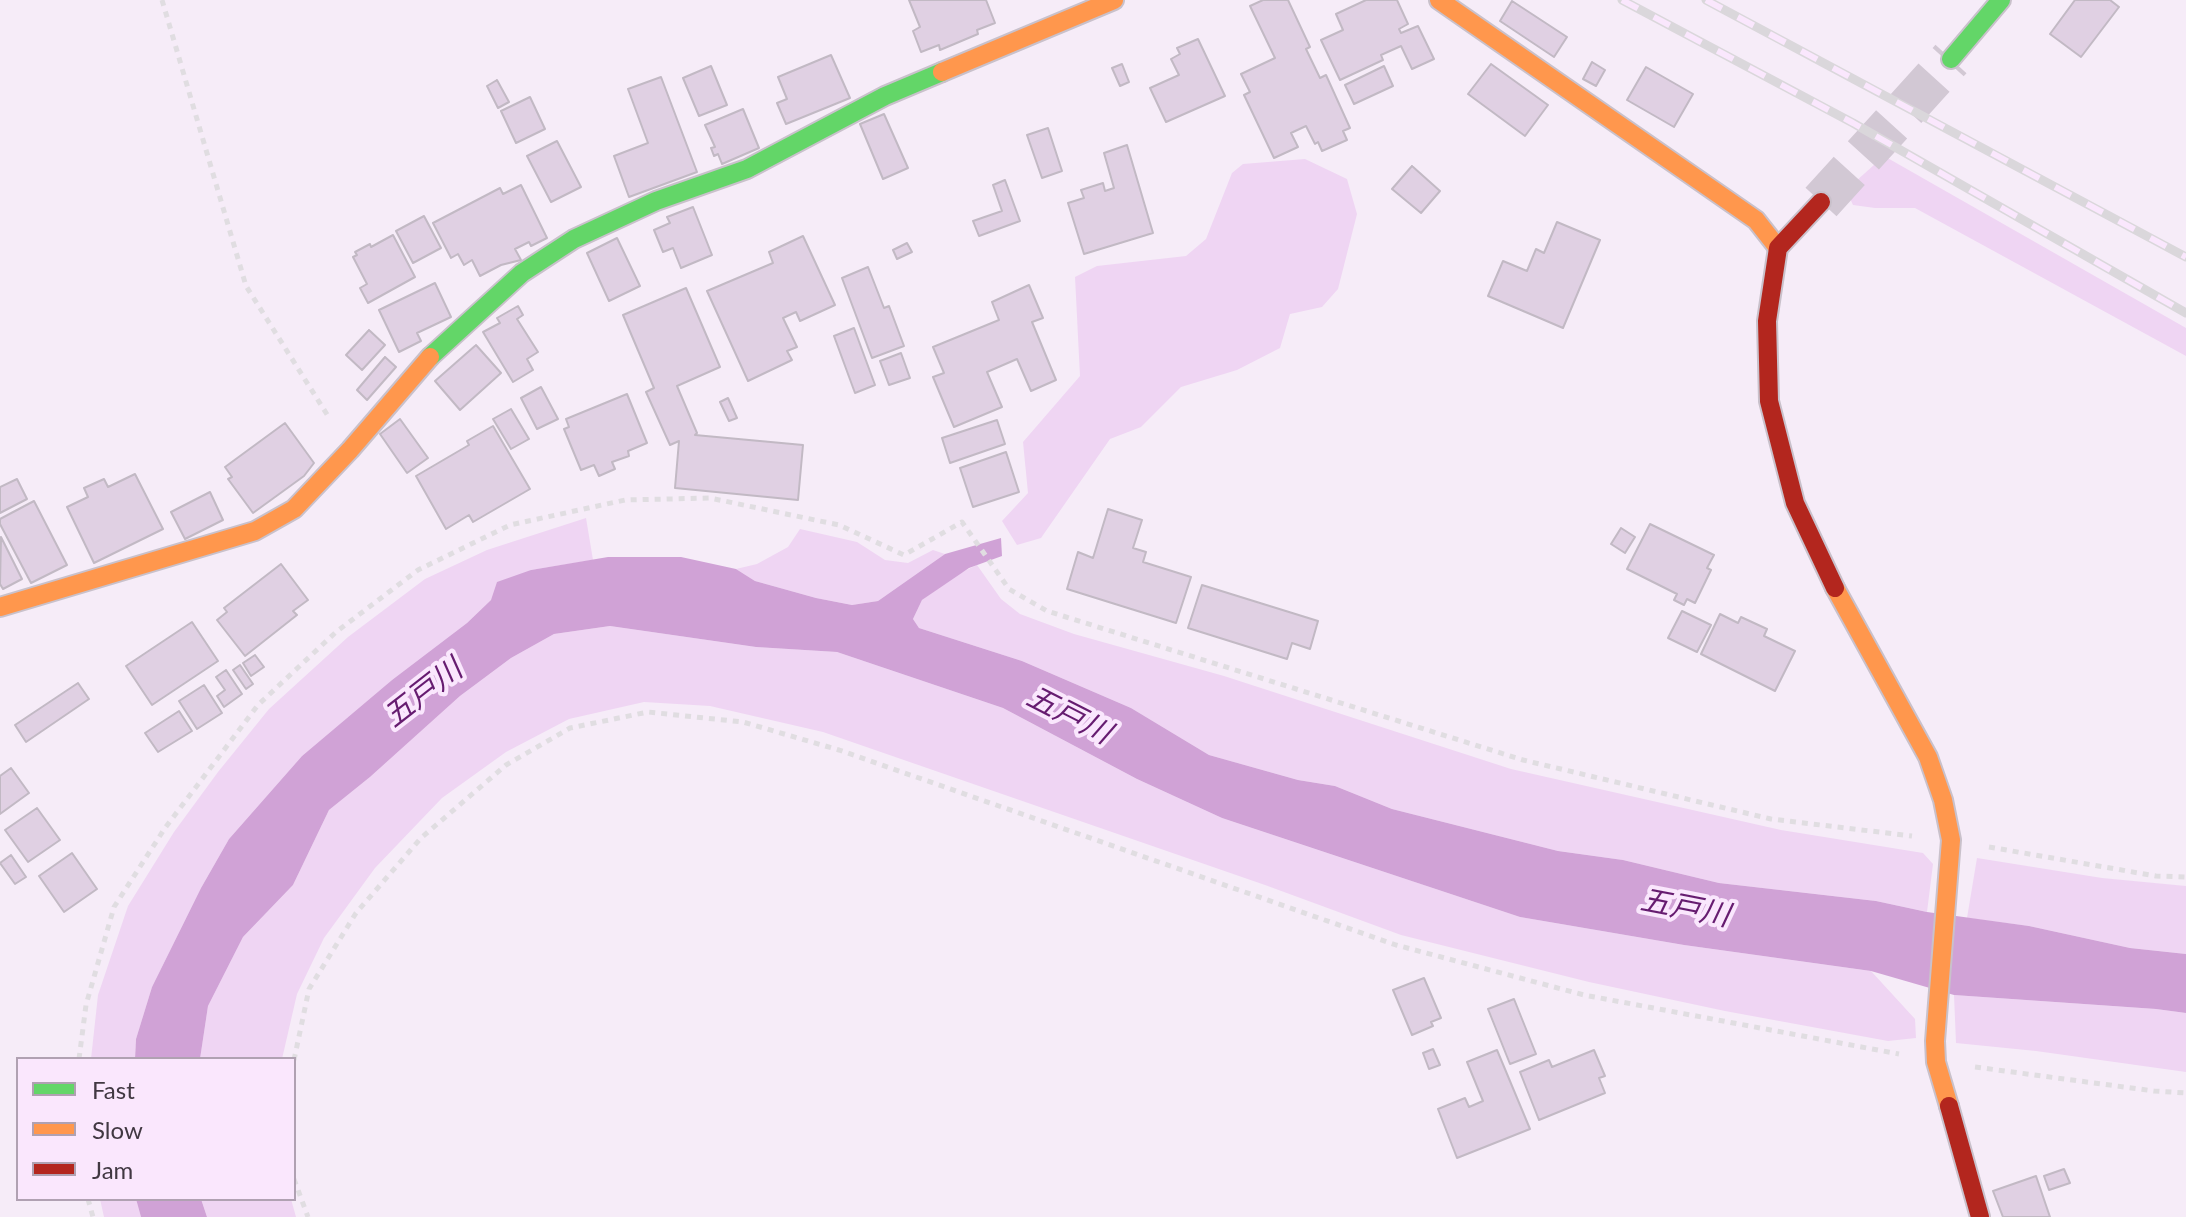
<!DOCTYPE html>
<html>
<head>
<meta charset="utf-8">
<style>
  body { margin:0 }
  #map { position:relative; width:2186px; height:1217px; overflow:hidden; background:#f6ecf8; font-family:Lato,sans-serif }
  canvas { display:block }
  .legend { position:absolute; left:16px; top:1057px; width:280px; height:144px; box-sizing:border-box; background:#fae7fd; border:2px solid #b0a1b2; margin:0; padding:10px 14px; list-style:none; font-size:24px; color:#413842 }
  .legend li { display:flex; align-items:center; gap:16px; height:40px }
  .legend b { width:40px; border:2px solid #b0a1b2 }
</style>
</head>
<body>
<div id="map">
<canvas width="2186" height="1217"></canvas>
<ul class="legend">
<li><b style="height:10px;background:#63d668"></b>Fast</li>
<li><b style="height:10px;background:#ff974d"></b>Slow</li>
<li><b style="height:10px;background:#b3261e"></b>Jam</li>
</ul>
</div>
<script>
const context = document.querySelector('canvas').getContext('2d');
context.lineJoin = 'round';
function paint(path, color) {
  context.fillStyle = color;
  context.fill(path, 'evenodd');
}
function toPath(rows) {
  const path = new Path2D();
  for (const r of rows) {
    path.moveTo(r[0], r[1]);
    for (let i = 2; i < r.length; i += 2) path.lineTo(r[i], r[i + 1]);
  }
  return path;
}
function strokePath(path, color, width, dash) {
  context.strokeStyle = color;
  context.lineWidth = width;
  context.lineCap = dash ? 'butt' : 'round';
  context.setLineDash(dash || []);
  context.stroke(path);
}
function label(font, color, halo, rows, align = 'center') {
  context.font = font + ' Lato,"Noto Sans JP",sans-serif';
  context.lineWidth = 8;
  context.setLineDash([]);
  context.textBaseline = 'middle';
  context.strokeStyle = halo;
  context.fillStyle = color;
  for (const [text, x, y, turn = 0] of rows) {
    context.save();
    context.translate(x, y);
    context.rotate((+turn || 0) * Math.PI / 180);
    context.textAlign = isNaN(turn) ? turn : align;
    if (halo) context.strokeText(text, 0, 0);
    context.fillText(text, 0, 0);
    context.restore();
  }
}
paint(toPath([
  [1884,156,2186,328,2186,356,1915,208,1875,208,1853,205,1846,190],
  [1305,159,1347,179,1357,214,1338,289,1322,307,1290,314,1280,348,1237,370,1181,387,1141,427,1110,439,1041,538,1017,545,1002,521,1028,493,1023,442,1080,376,1075,277,1097,266,1186,256,1206,239,1232,173,1243,164],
  [586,518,593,560,531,570,491,600,467,623,392,680,302,756,229,839,201,888,152,987,136,1039,135,1059,91,1059,98,995,128,906,174,832,218,772,269,709,348,637,425,579,487,550],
  [800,529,857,542,885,560,908,563,933,550,945,554,878,601,852,605,816,598,755,581,736,569,757,564,788,547],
  [977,565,1001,599,1020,614,1074,634,1224,676,1511,769,1781,830,1923,853,1933,864,1927,912,1876,901,1719,883,1623,860,1558,851,1392,809,1335,786,1298,780,1209,755,1131,708,1022,661,919,628,913,619,922,600,958,574],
  [610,626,756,647,837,652,1003,708,1137,779,1222,818,1520,917,1684,945,1871,971,1915,1019,1916,1038,1888,1041,1725,1011,1589,982,1401,935,1265,885,823,732,710,706,644,702,569,719,506,752,442,798,375,868,324,938,297,994,282,1059,200,1059,208,1006,243,937,293,885,329,810,370,777,460,696,511,658,554,634],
  [1977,858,2102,878,2186,886,2186,954,2130,948,2029,926,1967,918],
  [1954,995,2156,1009,2186,1013,2186,1072,2036,1051,1956,1043],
  [100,1199,136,1199,141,1217,104,1217],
  [201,1199,291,1199,296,1217,207,1217]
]), '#efd5f3');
paint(toPath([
  [1001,538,1002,556,969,568,922,600,913,619,919,628,1022,661,1131,708,1209,755,1298,780,1335,786,1392,809,1558,851,1623,860,1719,883,1876,901,1927,912,2029,926,2130,948,2186,954,2186,1013,2156,1009,1954,995,1871,971,1684,945,1520,917,1222,818,1137,779,1003,708,837,652,756,647,610,626,554,634,511,658,460,696,370,777,329,810,293,885,243,937,208,1006,200,1059,135,1059,136,1039,152,987,201,888,229,839,302,756,392,680,467,623,491,600,497,582,531,570,608,557,681,557,736,569,755,581,816,598,852,605,878,601,945,554],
  [136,1199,201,1199,207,1217,141,1217]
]), '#d0a2d6');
const building = toPath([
  [909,0,986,0,995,23,977,30,978,34,940,50,939,45,921,52,913,31,920,27,909,0],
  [1263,0,1288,0,1310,47,1306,49,1320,78,1326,75,1350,128,1343,131,1347,140,1322,151,1318,142,1315,144,1306,126,1291,133,1298,147,1274,158,1244,95,1250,92,1241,74,1275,58,1250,6,1263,0],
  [1366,0,1397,0,1408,24,1399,29,1401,33,1418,26,1434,59,1412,69,1401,46,1381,55,1383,60,1340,80,1321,40,1343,30,1336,14,1366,0],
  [2075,0,2110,0,2119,7,2081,57,2050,34,2075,0],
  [1512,1,1567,37,1554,57,1500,21,1512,1],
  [1198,39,1225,96,1166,122,1150,88,1179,75,1171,59,1180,54,1177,48,1198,39],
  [831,55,850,98,786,124,777,103,787,99,778,77,831,55],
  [1592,62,1605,70,1596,86,1583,79,1592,62],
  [1122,64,1129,82,1120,86,1112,68,1122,64],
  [1491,64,1548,105,1525,136,1468,94,1491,64],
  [711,66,727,105,699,116,683,78,711,66],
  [1384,66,1393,86,1354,104,1345,85,1384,66],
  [1646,67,1693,94,1674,127,1627,100,1646,67],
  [661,77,697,172,629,197,614,156,648,143,628,89,661,77],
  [497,80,509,102,498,108,487,86,497,80],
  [530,97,545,129,516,143,501,111,530,97],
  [743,109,759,148,722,164,718,154,714,156,711,148,715,147,705,125,743,109],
  [884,114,908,168,883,179,860,124,884,114],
  [1048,128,1062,171,1042,178,1027,135,1048,128],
  [557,141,581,187,551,202,527,156,557,141],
  [1127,145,1153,233,1084,254,1068,203,1084,198,1081,190,1103,183,1105,191,1114,188,1104,153,1127,145],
  [1412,166,1440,191,1421,213,1392,189,1412,166],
  [1005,180,1020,221,979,236,973,221,1002,211,993,185,1005,180],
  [521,185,547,238,531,246,529,242,515,249,521,260,501,265,480,276,472,260,464,265,458,254,451,258,433,223,500,188,503,194,521,185],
  [693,207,712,255,681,268,673,248,663,252,654,230,670,223,667,217,693,207],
  [424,216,441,248,413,263,396,231,424,216],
  [1557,222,1600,240,1563,328,1488,296,1503,261,1527,271,1536,249,1544,253,1557,222],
  [393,235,415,277,368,303,360,288,367,284,353,257,357,255,355,252,370,244,371,247,393,235],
  [803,236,835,305,800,321,796,312,783,318,797,347,787,351,792,360,748,381,707,291,773,263,769,252,803,236],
  [617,238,640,286,609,301,587,253,617,238],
  [907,243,912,252,897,259,893,250,907,243],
  [868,267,884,308,889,306,904,346,872,358,842,278,868,267],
  [435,283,451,317,417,333,421,341,399,352,379,310,435,283],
  [1029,285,1043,318,1032,322,1056,380,1031,391,1017,359,987,372,1002,407,954,427,933,377,944,373,933,347,999,320,992,302,1029,285],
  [686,288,720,367,677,386,697,433,695,435,803,445,798,500,675,488,679,441,670,445,646,392,654,388,623,315,686,288],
  [518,306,523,315,517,319,538,352,527,359,533,370,513,382,483,332,500,323,497,318,518,306],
  [854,328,875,385,855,393,834,336,854,328],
  [369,330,385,345,362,370,346,355,369,330],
  [476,345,501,373,460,410,435,381,476,345],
  [901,353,910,378,889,385,880,361,901,353],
  [385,357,396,367,367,400,357,390,385,357],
  [541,387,558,419,537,429,521,398,541,387],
  [627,394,647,443,628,451,629,456,612,462,615,469,599,476,594,465,581,470,564,429,569,427,566,419,627,394],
  [728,398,737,418,729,421,720,402,728,398],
  [511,409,529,439,511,449,493,419,511,409],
  [400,419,428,458,407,473,380,434,400,419],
  [997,420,1005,444,950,463,942,438,997,420],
  [285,423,314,463,304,476,253,513,228,479,232,477,225,467,285,423],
  [493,426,530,489,473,522,469,515,446,529,416,476,469,445,467,441,493,426],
  [1006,452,1019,492,973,507,960,468,1006,452],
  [135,474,163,529,94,563,67,507,88,497,84,488,104,479,108,487,135,474],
  [17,479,27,499,0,513,0,487,17,479],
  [210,492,223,520,185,539,171,512,210,492],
  [34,501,67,565,31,583,0,524,0,519,34,501],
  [1108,509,1142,520,1133,548,1146,552,1143,562,1191,577,1176,623,1067,589,1078,552,1093,558,1108,509],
  [1650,524,1714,555,1707,568,1711,570,1695,603,1687,599,1684,605,1674,600,1677,594,1627,569,1650,524],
  [1621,528,1635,537,1625,553,1611,544,1621,528],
  [1,537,22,579,3,589,0,584,1,537],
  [281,564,308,600,293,611,297,615,245,656,217,620,227,612,224,608,281,564],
  [1202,585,1318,621,1310,649,1292,643,1287,659,1188,628,1202,585],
  [1682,611,1711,625,1697,652,1668,638,1682,611],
  [1720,614,1738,623,1741,617,1767,629,1764,636,1795,651,1775,691,1701,654,1720,614],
  [192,622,218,661,152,705,126,666,192,622],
  [255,655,264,667,251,676,243,663,255,655],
  [240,665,253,684,246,689,233,670,240,665],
  [226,670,242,694,224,707,217,696,225,690,216,677,226,670],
  [78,683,89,699,26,742,15,725,78,683],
  [204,685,222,713,197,729,179,701,204,685],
  [179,711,192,731,158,752,145,733,179,711],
  [11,768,29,793,0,814,0,776,11,768],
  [37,808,60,840,28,862,5,830,37,808],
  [72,853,97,889,64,912,39,876,72,853],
  [11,855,26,877,15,884,0,863,11,855],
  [1424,978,1441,1018,1431,1022,1433,1026,1412,1035,1393,990,1424,978],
  [1514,999,1536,1054,1510,1064,1488,1009,1514,999],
  [1433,1049,1440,1065,1429,1069,1423,1053,1433,1049],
  [1497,1050,1530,1129,1457,1158,1438,1109,1465,1098,1469,1107,1483,1101,1467,1062,1497,1050],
  [1594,1050,1605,1076,1599,1078,1605,1093,1539,1120,1520,1072,1549,1060,1552,1067,1594,1050],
  [2064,1169,2070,1183,2049,1190,2044,1176,2064,1169],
  [2036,1176,2050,1217,2003,1217,1993,1191,2036,1176]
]);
paint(building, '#e0d0e3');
strokePath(building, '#c2b9c4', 2);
strokePath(toPath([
  [1821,202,1951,59]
]), '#d2c8d4', 42, [42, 21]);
const fast = toPath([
  [1951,59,2001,0],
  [430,357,522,273,574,239,656,201,747,169,885,96,942,72]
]);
const slow = toPath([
  [1439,0,1756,220,1778,248],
  [942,72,1114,0],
  [1835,588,1928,757,1943,800,1951,840,1935,1041,1936,1062,1949,1106],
  [0,607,255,531,294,509,350,450,430,357]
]);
const jam = toPath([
  [1821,202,1778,248,1767,321,1769,401,1795,503,1835,588],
  [1949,1106,1980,1217]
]);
strokePath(fast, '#c9c1cb', 22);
strokePath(slow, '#c9c1cb', 22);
strokePath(jam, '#c9c1cb', 22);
strokePath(toPath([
  [162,0,246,286,328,416],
  [1989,847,2156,876,2186,877],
  [79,1059,86,1005,114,907,165,828,258,705,336,632,418,570,510,525,625,500,710,498,839,525,904,555,962,522,1009,589,1047,611,1523,760,1771,819,1912,836],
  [294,1060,309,989,356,913,421,838,506,765,570,728,648,712,743,722,839,750,1396,945,1584,995,1899,1054],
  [1975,1067,2154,1091,2186,1093],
  [294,1179,308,1217],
  [88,1199,93,1217]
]), '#e0dde1', 5, [6, 6]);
strokePath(fast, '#63d668', 18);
strokePath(slow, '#ff974d', 18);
strokePath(jam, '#b3261e', 18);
const rail = toPath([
  [1622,0,1853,123,2186,313],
  [1706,0,2186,257]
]);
strokePath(rail, '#dad7db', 9);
strokePath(rail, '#fae7fd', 6, [18]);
label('italic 30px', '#661c70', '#fae7fd', [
  ["五戸川",423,693,-38],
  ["五戸川",1069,715,27],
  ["五戸川",1685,908,11]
]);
</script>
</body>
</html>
